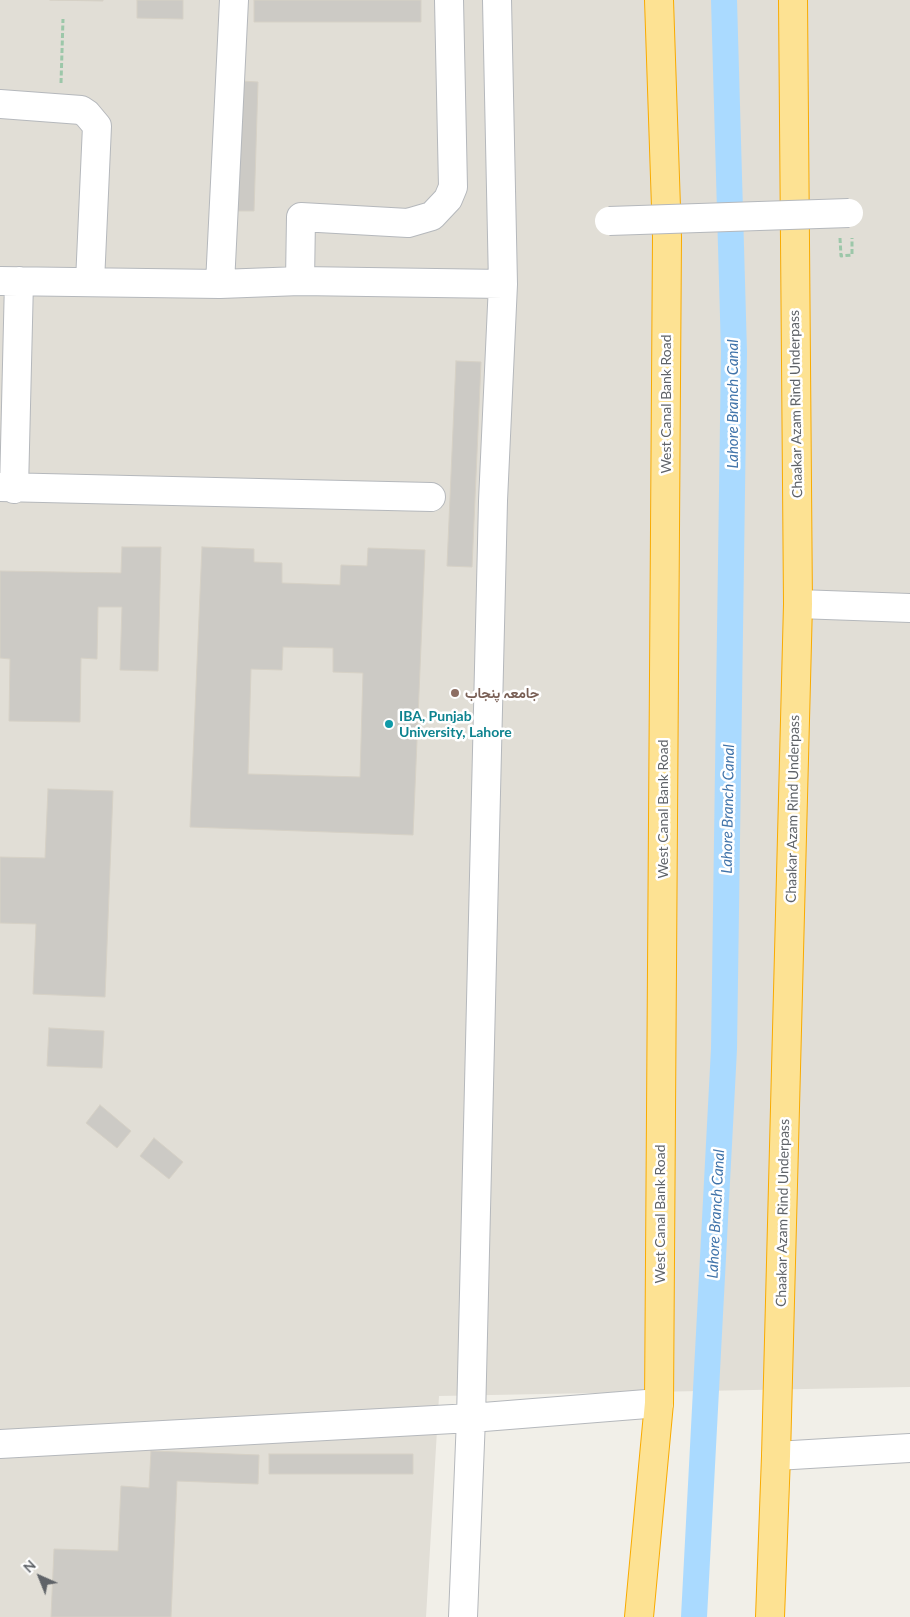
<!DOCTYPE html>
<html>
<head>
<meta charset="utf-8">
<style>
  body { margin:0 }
  #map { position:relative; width:910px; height:1617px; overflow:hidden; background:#f1efe8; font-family:Lato,sans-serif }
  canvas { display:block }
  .north { position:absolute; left:15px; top:1552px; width:50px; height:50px; -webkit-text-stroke:4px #fff; paint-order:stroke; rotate:316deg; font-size:14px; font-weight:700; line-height:20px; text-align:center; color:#5f6368 }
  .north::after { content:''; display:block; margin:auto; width:18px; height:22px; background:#5f6368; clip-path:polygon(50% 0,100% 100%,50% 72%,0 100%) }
</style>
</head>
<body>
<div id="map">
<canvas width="910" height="1617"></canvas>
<div class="north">N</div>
</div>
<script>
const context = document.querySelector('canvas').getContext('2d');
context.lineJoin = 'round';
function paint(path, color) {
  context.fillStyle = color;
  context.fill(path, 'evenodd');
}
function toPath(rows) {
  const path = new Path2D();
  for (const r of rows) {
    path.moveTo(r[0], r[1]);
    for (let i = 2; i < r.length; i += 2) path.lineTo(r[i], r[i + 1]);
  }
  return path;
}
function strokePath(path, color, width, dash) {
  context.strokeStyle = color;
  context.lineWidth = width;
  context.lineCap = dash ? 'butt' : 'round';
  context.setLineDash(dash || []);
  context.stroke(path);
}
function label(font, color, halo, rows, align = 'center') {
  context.font = font + ' Lato,Vazirmatn,sans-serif';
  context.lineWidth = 5;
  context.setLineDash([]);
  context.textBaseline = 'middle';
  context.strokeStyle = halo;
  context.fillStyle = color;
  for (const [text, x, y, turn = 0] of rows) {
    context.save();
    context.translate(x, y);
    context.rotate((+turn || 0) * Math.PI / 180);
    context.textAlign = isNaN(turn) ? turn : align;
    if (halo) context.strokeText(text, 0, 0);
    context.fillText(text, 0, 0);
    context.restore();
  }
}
paint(toPath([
  [0,0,910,0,910,1387,439,1396,426,1617,0,1617]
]), '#e1ded6');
strokePath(toPath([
  [694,1617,724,1049,734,352,724,0]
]), '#aadaff', 26);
const building = toPath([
  [50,0,103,0,103,1,50,0],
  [137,0,183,0,183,19,137,18,137,0],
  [254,0,421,0,421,22,254,22,254,0],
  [240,81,258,82,254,211,237,211,240,81],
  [456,361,481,362,472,567,447,566,456,361],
  [122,547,161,547,158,671,120,670,122,607,98,607,97,659,81,658,80,722,9,721,10,659,0,658,0,571,121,573,122,547],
  [202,547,254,549,254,562,282,563,282,583,340,585,341,565,367,566,368,548,425,550,413,835,190,827,202,547],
  [283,647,333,648,333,672,363,673,360,777,248,774,251,669,282,670,283,647],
  [48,789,113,791,105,997,33,994,36,924,0,923,0,857,45,858,48,789],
  [49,1028,104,1031,102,1068,47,1066,49,1028],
  [100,1105,131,1131,117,1148,86,1123,100,1105],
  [154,1138,183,1162,169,1179,140,1156,154,1138],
  [151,1451,259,1455,258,1484,177,1481,171,1617,51,1617,54,1549,118,1551,121,1486,149,1488,151,1451],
  [269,1454,413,1454,413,1474,269,1474,269,1454]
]);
paint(building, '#cccac5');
strokePath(building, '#d6d1c6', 1);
const minor = toPath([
  [0,104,81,110,87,114,97,126,90,282],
  [0,281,220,284,300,281,503,284],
  [300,281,301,217,408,223,432,216,448,199,453,187,449,0],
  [220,284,234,0],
  [0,487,431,497],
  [14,489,19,281],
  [798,604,910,608],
  [0,1444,471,1418,659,1403],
  [776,1456,910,1448],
  [463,1617,471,1418,493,501,503,284,497,0]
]);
const highway = toPath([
  [639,1617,659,1403,667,237,659,0],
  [770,1617,776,1456,798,604,793,0]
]);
strokePath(minor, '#b5b8bc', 30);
strokePath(highway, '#f9ab00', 30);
strokePath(toPath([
  [61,83,63,19],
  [840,238,841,256,852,255,852,238]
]), '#9cc7a9', 3, [5, 2.5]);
strokePath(minor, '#fff', 28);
strokePath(highway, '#fde293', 28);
const minorBridge = toPath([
  [609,221,849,213]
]);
strokePath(minorBridge, '#b5b8bc', 30, []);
strokePath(minorBridge, '#fff', 28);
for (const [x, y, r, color] of [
  [455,693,5,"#8d6e63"],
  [389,724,5,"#0f9aa8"]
]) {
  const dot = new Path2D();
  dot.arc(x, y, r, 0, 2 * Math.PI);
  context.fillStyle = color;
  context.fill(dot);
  strokePath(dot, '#fff', 2);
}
label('14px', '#5f6368', '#fff', [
  ["West Canal Bank Road",666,404,-90],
  ["Chaakar Azam Rind Underpass",796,404,-91],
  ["West Canal Bank Road",663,809,-90],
  ["Chaakar Azam Rind Underpass",793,809,-89],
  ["Chaakar Azam Rind Underpass",783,1213,-89],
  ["West Canal Bank Road",660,1214,-90]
]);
label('bold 14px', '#785e54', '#fff', [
  ["جامعہ پنجاب",465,693]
], 'left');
label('bold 14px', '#0d838f', '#fff', [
  ["IBA, Punjab",399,716],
  ["University, Lahore",399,732]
], 'left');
label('italic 15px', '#4174aa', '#fff', [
  ["Lahore Branch Canal",733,404,-90],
  ["Lahore Branch Canal",728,809,-89],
  ["Lahore Branch Canal",716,1214,-87]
]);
</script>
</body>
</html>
